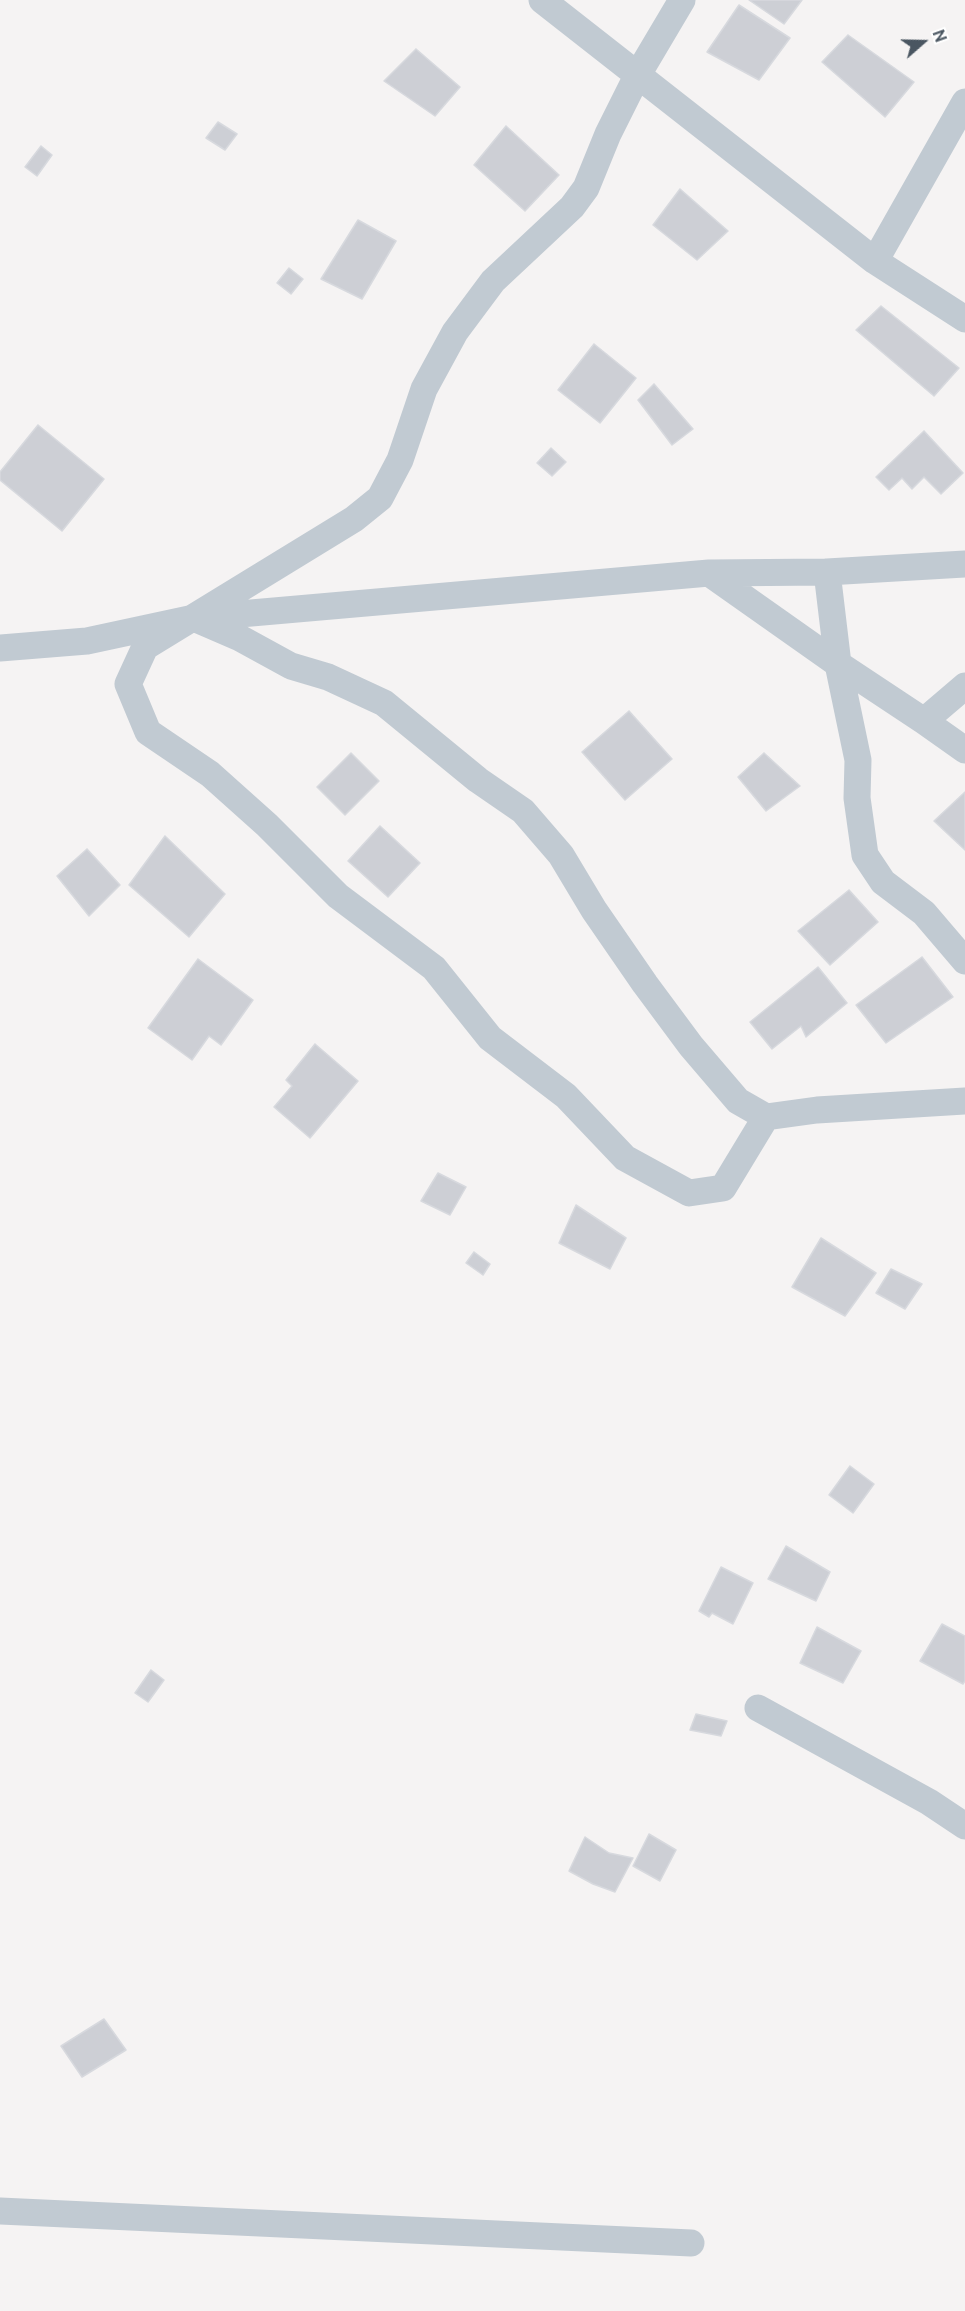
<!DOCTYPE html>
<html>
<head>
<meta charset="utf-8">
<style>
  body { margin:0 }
  #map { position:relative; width:965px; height:2311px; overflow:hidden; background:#f5f3f3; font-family:Ubuntu,sans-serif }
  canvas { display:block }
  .north { position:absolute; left:893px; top:12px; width:60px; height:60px; -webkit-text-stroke:4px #fff; paint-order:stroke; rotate:70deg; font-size:16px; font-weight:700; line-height:24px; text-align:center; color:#4a5661 }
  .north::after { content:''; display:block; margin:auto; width:21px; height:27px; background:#4a5661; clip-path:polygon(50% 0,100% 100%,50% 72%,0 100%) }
</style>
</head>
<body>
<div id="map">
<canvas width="965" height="2311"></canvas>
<div class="north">N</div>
</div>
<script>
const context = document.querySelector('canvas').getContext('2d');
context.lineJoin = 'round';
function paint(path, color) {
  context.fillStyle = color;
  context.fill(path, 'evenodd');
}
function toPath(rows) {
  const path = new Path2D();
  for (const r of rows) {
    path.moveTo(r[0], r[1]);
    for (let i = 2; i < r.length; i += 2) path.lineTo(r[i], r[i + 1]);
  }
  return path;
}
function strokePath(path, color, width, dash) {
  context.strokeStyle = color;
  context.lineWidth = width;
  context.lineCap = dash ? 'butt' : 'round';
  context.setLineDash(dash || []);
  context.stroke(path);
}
const building = toPath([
  [749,0,802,0,784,24,749,0],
  [739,5,790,38,759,80,707,52,739,5],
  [848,35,914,82,885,117,822,62,848,35],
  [416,49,460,87,435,116,384,81,416,49],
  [218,122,237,134,225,150,206,138,218,122],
  [506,126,559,175,525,211,474,165,506,126],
  [41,146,52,155,37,176,25,167,41,146],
  [680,189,728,231,697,260,653,225,680,189],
  [358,220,396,241,362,299,321,279,358,220],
  [289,268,303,279,291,294,277,283,289,268],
  [881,306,959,368,934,396,856,330,881,306],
  [594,344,636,378,600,423,558,390,594,344],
  [654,384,693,429,672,445,638,400,654,384],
  [38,425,104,479,62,531,0,480,0,472,38,425],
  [924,431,963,473,941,494,924,477,912,489,902,478,889,490,876,477,924,431],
  [551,448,566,462,552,476,537,463,551,448],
  [629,711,672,759,625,800,582,752,629,711],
  [351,753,379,781,345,815,317,787,351,753],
  [764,753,800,786,766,811,738,777,764,753],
  [965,792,965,850,934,821,965,792],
  [380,826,420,863,388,897,348,861,380,826],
  [165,836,225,894,189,937,129,885,165,836],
  [87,849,120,885,89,916,57,876,87,849],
  [849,890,878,922,830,965,798,931,849,890],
  [922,957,953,997,886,1043,856,1005,922,957],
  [198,959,253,1000,221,1045,209,1036,192,1060,148,1028,198,959],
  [818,967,847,1003,806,1037,801,1026,772,1049,750,1022,818,967],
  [315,1044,358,1081,310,1138,274,1107,292,1086,286,1080,315,1044],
  [438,1173,466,1187,450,1215,421,1201,438,1173],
  [576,1205,626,1238,610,1269,559,1243,576,1205],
  [821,1238,876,1273,845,1316,792,1287,821,1238],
  [474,1252,490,1264,483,1275,466,1263,474,1252],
  [891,1269,922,1284,905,1309,876,1293,891,1269],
  [850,1466,874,1484,853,1513,829,1495,850,1466],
  [786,1546,830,1572,816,1601,768,1579,786,1546],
  [721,1567,753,1583,733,1624,712,1613,709,1617,699,1611,721,1567],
  [942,1624,965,1636,965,1681,963,1684,920,1661,942,1624],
  [817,1627,861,1651,843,1683,800,1663,817,1627],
  [151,1670,164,1680,148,1702,135,1693,151,1670],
  [696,1714,727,1721,721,1736,690,1730,696,1714],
  [649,1834,676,1850,660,1881,633,1866,649,1834],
  [585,1837,609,1853,633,1858,615,1892,593,1884,569,1871,585,1837],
  [104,2019,126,2050,82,2077,61,2046,104,2019]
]);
paint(building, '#cdcfd5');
strokePath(building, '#d7d9de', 1.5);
strokePath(toPath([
  [542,0,875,261,965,319],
  [682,0,637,76,608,134,586,188,572,207,493,281,455,332,424,389,400,460,380,498,354,519,145,647,128,684,148,732,210,774,267,825,338,896,434,968,490,1038,566,1096,625,1158,689,1193,723,1188,766,1117],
  [875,261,965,102],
  [827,572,838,664,924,721,965,686],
  [709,573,838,664,858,760,857,798,865,855,883,882,924,913,965,961],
  [194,618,238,637,291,666,328,677,384,703,478,780,523,811,561,855,594,910,645,984,691,1046,738,1101,766,1117,817,1110,965,1101],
  [0,648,87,641,194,618,709,573,827,572,965,564],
  [924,721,965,750],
  [758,1708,929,1802,965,1826],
  [0,2211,691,2243]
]), '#c1cad2', 27);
</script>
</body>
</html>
